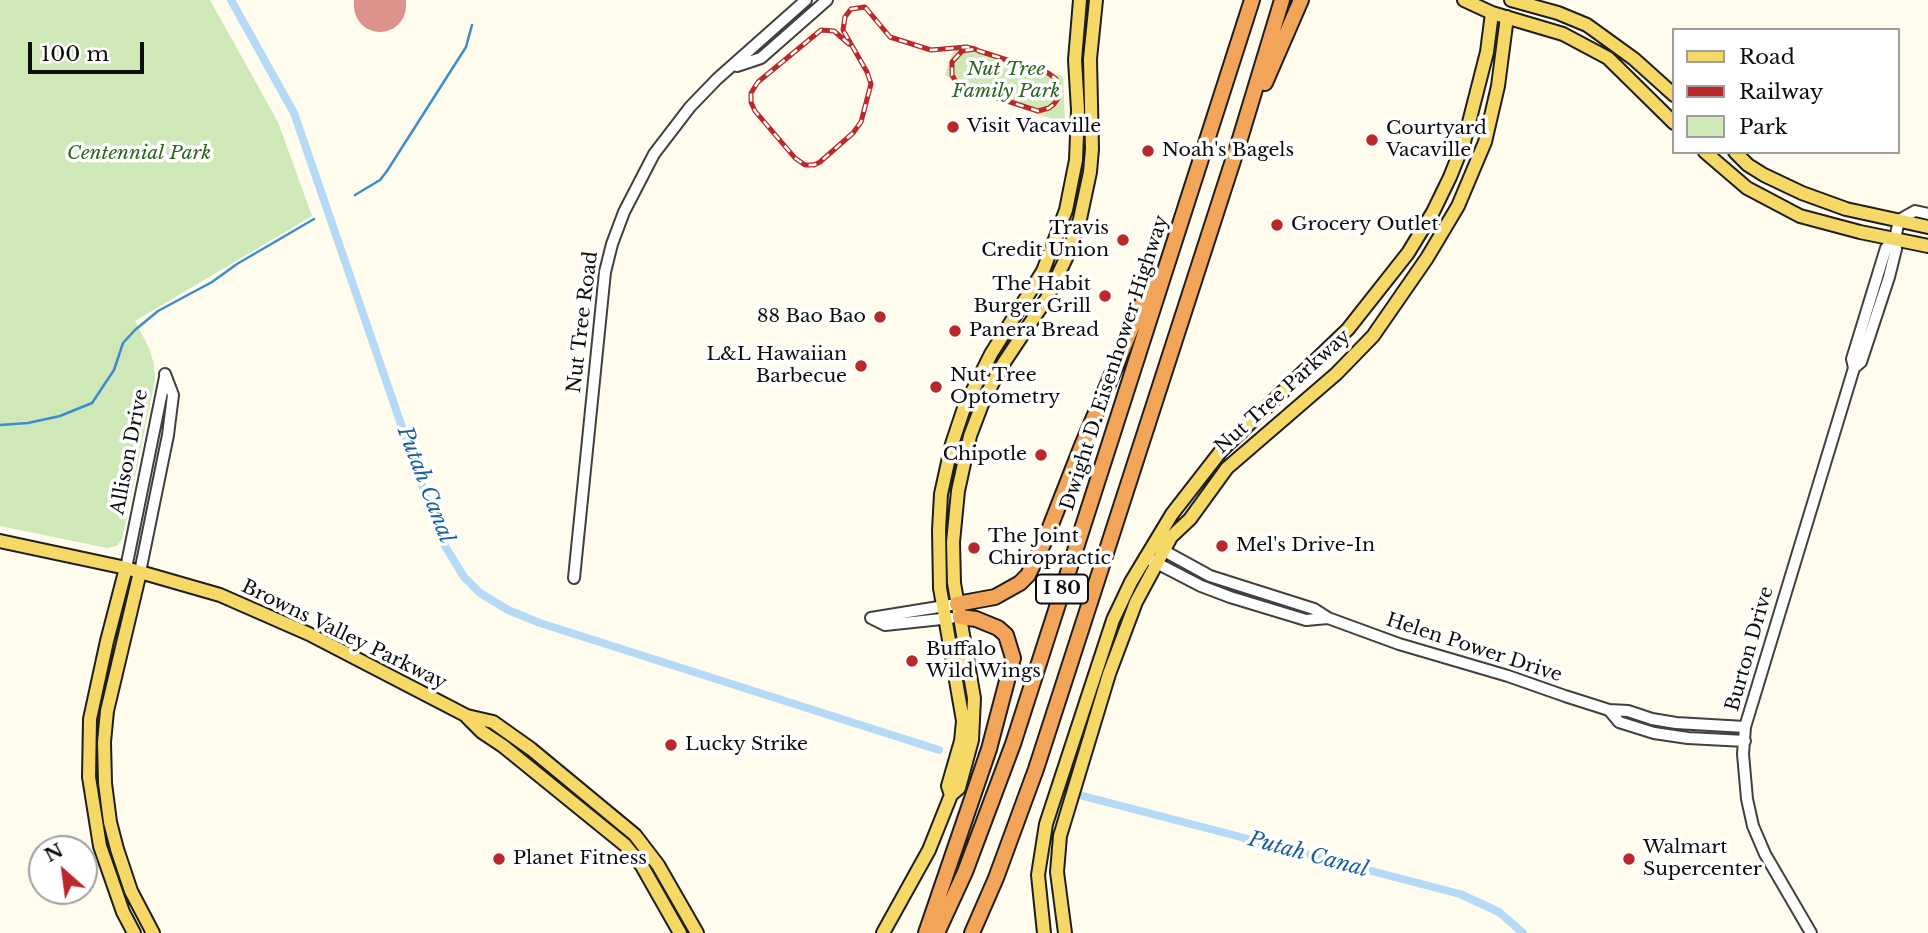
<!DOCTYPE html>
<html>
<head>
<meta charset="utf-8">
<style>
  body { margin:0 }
  #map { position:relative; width:1928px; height:933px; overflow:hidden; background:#fffcee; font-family:"Libre Baskerville",serif }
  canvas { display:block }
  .legend { position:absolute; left:1672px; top:28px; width:228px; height:126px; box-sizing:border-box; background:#fff; border:2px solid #9e9e9e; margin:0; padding:9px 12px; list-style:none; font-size:21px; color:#0d0d0d }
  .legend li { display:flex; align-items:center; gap:14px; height:35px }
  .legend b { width:35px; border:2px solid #9e9e9e }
  .north { position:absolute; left:28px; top:835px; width:70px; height:70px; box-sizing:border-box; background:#fff; border:2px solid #9e9e9e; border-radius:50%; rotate:332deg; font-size:19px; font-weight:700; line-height:28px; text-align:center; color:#0d0d0d }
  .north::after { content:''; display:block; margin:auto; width:24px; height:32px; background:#bb2829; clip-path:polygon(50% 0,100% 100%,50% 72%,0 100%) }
  .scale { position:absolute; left:28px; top:42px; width:116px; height:32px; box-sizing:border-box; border:4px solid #0d0d0d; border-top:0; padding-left:9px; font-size:21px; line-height:24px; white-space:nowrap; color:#0d0d0d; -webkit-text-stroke:5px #fff; paint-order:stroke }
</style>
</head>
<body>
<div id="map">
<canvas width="1928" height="933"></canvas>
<ul class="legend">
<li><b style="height:9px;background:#f6d867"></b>Road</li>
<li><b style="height:9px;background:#bb2829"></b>Railway</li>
<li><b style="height:19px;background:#cfe8b8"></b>Park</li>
</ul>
<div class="north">N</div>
<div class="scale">100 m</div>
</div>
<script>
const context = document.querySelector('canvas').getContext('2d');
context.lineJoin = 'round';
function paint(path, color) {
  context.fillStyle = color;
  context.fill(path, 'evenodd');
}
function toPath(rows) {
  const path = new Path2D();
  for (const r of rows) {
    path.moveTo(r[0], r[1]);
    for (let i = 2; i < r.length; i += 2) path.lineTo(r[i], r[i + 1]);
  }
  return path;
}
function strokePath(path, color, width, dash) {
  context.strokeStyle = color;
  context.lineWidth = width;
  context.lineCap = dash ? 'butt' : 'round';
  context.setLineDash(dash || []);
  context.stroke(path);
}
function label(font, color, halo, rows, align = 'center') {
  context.font = font + ' "Libre Baskerville",serif';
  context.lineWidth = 7;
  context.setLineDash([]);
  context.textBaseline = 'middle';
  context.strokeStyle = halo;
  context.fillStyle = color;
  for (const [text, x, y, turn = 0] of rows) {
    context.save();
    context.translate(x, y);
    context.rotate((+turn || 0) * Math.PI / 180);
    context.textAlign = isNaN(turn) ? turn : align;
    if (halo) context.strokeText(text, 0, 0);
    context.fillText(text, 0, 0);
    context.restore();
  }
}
paint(toPath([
  [0,0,210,0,278,122,312,216,135,321,149,348,154,364,155,380,122,539,117,546,107,548,0,526],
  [966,44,1063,76,1065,123,956,87,951,79,945,75,954,49,965,48]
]), '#cfe8b8');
strokePath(toPath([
  [355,195,380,180,387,171,466,47,472,25],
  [0,425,28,423,60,416,92,403,114,370,123,343,135,330,158,311,212,282,237,264,314,219]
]), '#3c8dcb', 2.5);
strokePath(toPath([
  [231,0,294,113,435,523,445,546,464,577,480,593,508,610,540,623,939,750],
  [1083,796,1460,894,1499,912,1523,933]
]), '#b4daf5', 8);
strokePath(toPath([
  [380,6,380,0]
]), '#dd928c', 52);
const minor = toPath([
  [737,66,761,58,827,0],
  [1854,368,1852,359,1886,248,1895,239],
  [1157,547,1210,576,1314,609,1328,618,1399,644,1508,676,1565,696,1609,710,1628,711,1652,719,1676,723,1745,727],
  [1145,557,1201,586,1230,597,1306,620,1328,618],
  [126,568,165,377],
  [140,572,168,435,173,395,165,374],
  [574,578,605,272,612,244,624,212,654,154,690,107,717,79,806,0],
  [871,618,885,625,951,618],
  [871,618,951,605],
  [1609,710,1619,722,1654,733,1688,738,1745,741],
  [1811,933,1765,854,1753,826,1747,799,1743,754,1745,727,1854,368,1861,362,1889,277,1896,249,1895,239,1899,220,1915,211,1928,214]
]);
const major = toPath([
  [1464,0,1492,13,1563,34,1608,58,1674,123],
  [1511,0,1558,13,1587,25,1634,59,1674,95],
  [1705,152,1747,188,1800,216,1860,232,1928,246],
  [1735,152,1748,165,1764,175,1802,193,1846,209,1928,227],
  [0,541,126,568,220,595,309,634,467,716,493,722,531,749,635,835,658,865,697,933],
  [126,568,107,641,90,719,89,777,100,846,123,912,134,933],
  [140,572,107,711,104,742,105,783,110,822,117,849,131,891,153,933],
  [467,717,482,732,503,746,625,845,642,866,680,933],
  [951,795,948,786,961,741,963,721,940,588,939,530,941,494,952,444,964,408,991,354,1043,271,1066,210,1076,160,1078,110,1075,60,1080,0],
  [883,933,929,850,951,795,959,788,972,740,974,698,954,583,953,542,958,491,970,436,984,399,1003,364,1047,298,1068,254,1080,219,1090,172,1092,149,1090,59,1096,0],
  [1044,933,1038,875,1046,824,1113,620,1131,582,1172,514,1221,451,1348,329,1408,253,1433,212,1450,177,1464,142,1487,52,1492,13],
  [1065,933,1057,872,1060,836,1109,674,1136,602,1171,537,1190,519,1227,468,1336,374,1373,336,1427,258,1458,206,1485,142,1498,86,1507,17]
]);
const highway = toPath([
  [1265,83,1301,0],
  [957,604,995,597,1020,583,1028,575,1045,540,1081,448,1143,301,1156,276],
  [926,933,989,749,1013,658,1006,635,998,628,976,619,960,617],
  [937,933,965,872,1013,744,1252,0],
  [972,933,996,878,1036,769,1239,142,1282,0]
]);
strokePath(minor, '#404040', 14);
strokePath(major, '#1e1e1e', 16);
strokePath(highway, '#1e1e1e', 18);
strokePath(minor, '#fff', 10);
strokePath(major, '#f6d867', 12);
strokePath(highway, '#f2a459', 14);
const rail = toPath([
  [849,44,834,31,821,30,758,82,751,93,751,102,755,111,795,158,805,165,814,165,820,162,853,133,861,122,871,84,867,72,843,30,845,17,851,9,865,7,890,37,931,50,966,47,975,49,979,51,1048,73,1056,79,1058,86,1058,98,1054,104,1049,108,1038,111,958,85,952,75,952,62,962,51,975,49]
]);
strokePath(rail, '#bb2829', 5);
strokePath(rail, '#fff', 2.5, [8]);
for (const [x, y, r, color] of [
  [953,127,7,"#bb2829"],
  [1372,140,7,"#bb2829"],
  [1148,151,7,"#bb2829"],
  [1277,225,7,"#bb2829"],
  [1123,240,7,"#bb2829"],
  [1105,296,7,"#bb2829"],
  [880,317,7,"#bb2829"],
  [955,331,7,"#bb2829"],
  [861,366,7,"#bb2829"],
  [936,387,7,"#bb2829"],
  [1041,455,7,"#bb2829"],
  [1222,546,7,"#bb2829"],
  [974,548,7,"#bb2829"],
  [912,661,7,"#bb2829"],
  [671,745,7,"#bb2829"],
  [499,859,7,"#bb2829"],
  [1629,859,7,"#bb2829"]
]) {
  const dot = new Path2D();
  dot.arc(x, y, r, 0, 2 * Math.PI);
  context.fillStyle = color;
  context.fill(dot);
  strokePath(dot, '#fff', 2.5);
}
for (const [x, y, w] of [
  [1062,589,52]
]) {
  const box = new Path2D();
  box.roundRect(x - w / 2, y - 14.5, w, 29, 5);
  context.fillStyle = '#fff';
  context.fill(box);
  strokePath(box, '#0d0d0d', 2);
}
label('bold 18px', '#0d0d0d', null, [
  ["I 80",1062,589]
]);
label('italic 19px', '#2b641f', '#fff', [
  ["Nut Tree",1006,70],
  ["Family Park",1006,92],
  ["Centennial Park",139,154]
]);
label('19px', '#0d0d0d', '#fff', [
  ["Visit Vacaville",967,127],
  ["Courtyard",1386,129],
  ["Vacaville",1386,151],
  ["Noah's Bagels",1162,151],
  ["Grocery Outlet",1291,225],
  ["Travis",1109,229,"right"],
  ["Credit Union",1109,251,"right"],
  ["The Habit",1091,285,"right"],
  ["Burger Grill",1091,307,"right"],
  ["88 Bao Bao",866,317,"right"],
  ["Panera Bread",969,331],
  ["L&L Hawaiian",847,355,"right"],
  ["Barbecue",847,377,"right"],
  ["Nut Tree",950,376],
  ["Optometry",950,398],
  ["Chipotle",1027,455,"right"],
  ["The Joint",988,537],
  ["Chiropractic",988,559],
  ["Mel's Drive-In",1236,546],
  ["Buffalo",926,650],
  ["Wild Wings",926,672],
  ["Lucky Strike",685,745],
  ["Walmart",1643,848],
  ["Supercenter",1643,870],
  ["Planet Fitness",513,859]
], 'left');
label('19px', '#0d0d0d', '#fff', [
  ["Nut Tree Road",583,322,-83],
  ["Dwight D. Eisenhower Highway",1115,363,-72],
  ["Nut Tree Parkway",1283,392,-42],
  ["Allison Drive",130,452,-79],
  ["Browns Valley Parkway",344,635,26],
  ["Helen Power Drive",1474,648,18],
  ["Burton Drive",1750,649,-74]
]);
label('italic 21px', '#195e9d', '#fff', [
  ["Putah Canal",425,485,69],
  ["Putah Canal",1308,855,15]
]);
</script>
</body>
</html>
